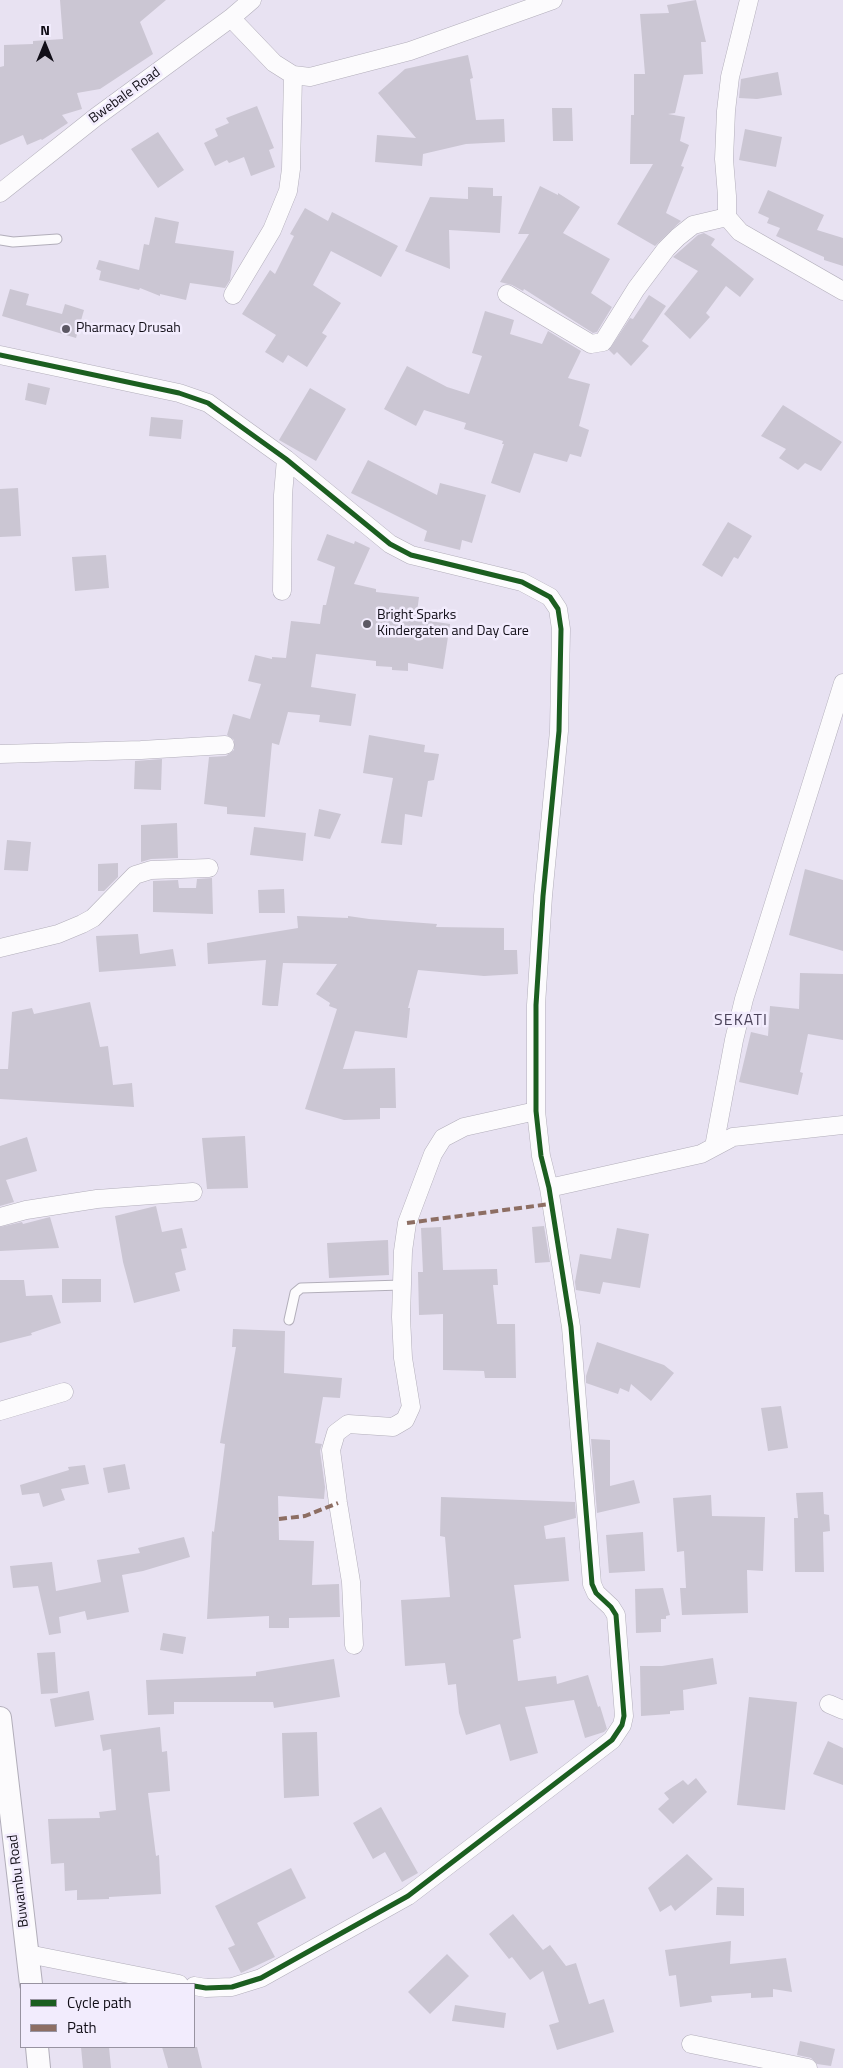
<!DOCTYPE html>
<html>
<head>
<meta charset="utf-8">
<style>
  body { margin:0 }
  #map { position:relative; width:843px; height:2068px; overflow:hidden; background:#e8e2f2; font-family:"Titillium Web",sans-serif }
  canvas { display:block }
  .legend { position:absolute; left:20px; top:1983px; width:175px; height:65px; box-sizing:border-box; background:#f2ecfd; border:1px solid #9893a1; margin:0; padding:6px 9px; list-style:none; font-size:15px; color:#110e17 }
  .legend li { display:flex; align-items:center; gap:10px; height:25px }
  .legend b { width:25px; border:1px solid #9893a1 }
  .north { position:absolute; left:20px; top:20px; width:50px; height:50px; -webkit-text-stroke:4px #f2ecfd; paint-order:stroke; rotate:0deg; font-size:14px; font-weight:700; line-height:20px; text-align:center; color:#110e17 }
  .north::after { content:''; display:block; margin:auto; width:18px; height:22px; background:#110e17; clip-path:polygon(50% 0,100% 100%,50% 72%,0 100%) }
</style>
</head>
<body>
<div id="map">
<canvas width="843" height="2068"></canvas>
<ul class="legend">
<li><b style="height:6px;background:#1b5e20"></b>Cycle path</li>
<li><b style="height:6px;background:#8d6e63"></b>Path</li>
</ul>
<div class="north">N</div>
</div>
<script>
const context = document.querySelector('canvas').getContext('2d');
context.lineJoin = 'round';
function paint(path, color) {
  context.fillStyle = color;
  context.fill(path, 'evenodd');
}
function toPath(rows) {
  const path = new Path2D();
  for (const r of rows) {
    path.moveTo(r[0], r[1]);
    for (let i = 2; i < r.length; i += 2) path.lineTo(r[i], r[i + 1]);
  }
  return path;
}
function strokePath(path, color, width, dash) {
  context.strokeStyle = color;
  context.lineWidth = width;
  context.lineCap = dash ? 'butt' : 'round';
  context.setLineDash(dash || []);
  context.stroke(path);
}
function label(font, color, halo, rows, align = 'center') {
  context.font = font + ' "Titillium Web",sans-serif';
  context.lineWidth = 5;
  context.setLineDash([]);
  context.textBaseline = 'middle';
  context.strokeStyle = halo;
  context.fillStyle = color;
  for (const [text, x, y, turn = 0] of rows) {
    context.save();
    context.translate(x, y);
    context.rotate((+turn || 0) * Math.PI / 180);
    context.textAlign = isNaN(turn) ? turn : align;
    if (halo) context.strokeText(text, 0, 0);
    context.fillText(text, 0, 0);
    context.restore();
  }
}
paint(toPath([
  [60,0,166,0,140,22,153,54,100,89,77,93,82,109,62,115,68,123,42,140,41,139,27,145,23,135,0,145,0,67,4,66,4,45,33,44,33,41,63,39],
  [696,0,706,42,701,42,703,74,684,75,675,113,668,114,685,117,680,141,689,145,681,166,684,167,666,213,681,221,655,246,617,224,653,164,630,164,631,115,634,115,634,74,645,74,640,14,669,13,667,5],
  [468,55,473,78,470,79,476,120,504,119,505,142,466,144,423,154,422,166,375,162,377,135,416,138,378,93,405,69],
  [778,72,782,95,757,99,739,98,741,79],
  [257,106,274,148,269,150,275,167,251,176,244,157,229,163,227,160,215,166,204,143,218,136,215,129,229,123,226,118],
  [552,108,572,108,573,141,553,141],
  [745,129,782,137,776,167,739,160],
  [158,132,184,170,158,188,131,149],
  [540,186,558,195,558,193,580,207,563,233,610,259,591,293,612,307,597,332,593,333,524,289,523,291,512,285,500,282,529,234,518,234],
  [468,187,493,188,493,196,502,196,500,233,449,230,450,269,405,251,430,197,468,199],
  [768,190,824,215,817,230,843,238,843,266,824,260,824,257,776,236,780,228,767,223,769,218,758,213],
  [305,208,328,221,332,212,398,246,381,277,331,251,313,285,341,303,322,333,327,336,307,367,288,355,283,363,265,352,276,335,242,314,270,270,275,274,294,236,290,234],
  [155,217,179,222,175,243,234,251,230,280,225,288,190,283,186,300,160,294,160,296,140,288,139,290,99,280,101,271,96,269,99,260,139,270,144,244,149,245],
  [704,233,715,239,711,245,754,279,740,297,726,286,706,313,710,317,690,339,664,314,698,271,673,257,698,235],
  [10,289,29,294,26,305,62,314,65,304,84,310,76,338,2,316],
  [649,295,666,306,642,341,649,346,631,366,617,352,614,355,609,350,630,318,633,319],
  [485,311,514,320,510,334,542,344,548,331,581,351,568,378,590,384,579,426,589,430,581,457,570,454,567,462,534,453,520,493,491,483,504,444,502,444,503,441,464,429,466,423,424,410,416,426,384,409,407,366,447,387,469,394,482,356,472,353],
  [28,383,50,388,46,405,25,400],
  [310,388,346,409,316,461,279,440],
  [783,405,842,442,821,471,805,463,798,470,779,458,786,449,761,436],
  [151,417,183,420,181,439,149,436],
  [368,460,437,495,440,483,486,495,472,543,462,540,460,550,424,541,427,531,351,493],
  [18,488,21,536,0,537,0,489],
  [728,522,752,536,738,559,734,557,722,577,702,565],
  [327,534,354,544,355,541,370,548,354,584,376,589,376,592,419,597,416,619,450,624,443,669,408,663,408,671,392,670,392,667,376,666,376,661,316,654,311,687,356,694,351,726,319,722,320,715,288,712,279,745,272,743,265,817,227,814,227,807,204,804,209,757,226,756,234,750,234,740,227,735,233,714,250,719,261,684,248,681,255,655,272,659,272,657,286,658,291,621,320,624,323,605,326,605,335,567,317,560],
  [106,555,109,588,75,591,72,557],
  [369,735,425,745,424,752,439,754,434,780,428,781,422,817,405,814,402,845,381,843,393,778,363,773],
  [162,759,161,790,134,789,135,761],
  [319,809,341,814,330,839,314,836],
  [177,823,178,858,151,859,141,862,141,825],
  [254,827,306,833,303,861,250,855],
  [7,840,31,842,28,871,4,870],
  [118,863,118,877,104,891,98,891,98,864],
  [805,869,843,880,843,951,789,935],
  [212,878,213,914,153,912,153,881,178,880,179,888,196,888,197,879],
  [284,889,285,913,259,913,258,890],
  [297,916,348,918,348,916,369,919,437,924,436,927,504,928,504,950,517,950,518,974,484,976,418,970,408,1008,410,1008,407,1038,355,1031,343,1069,395,1068,396,1108,380,1108,380,1119,344,1120,305,1109,337,1009,329,1006,330,1003,316,994,337,964,283,963,278,1006,270,1006,262,1005,266,960,208,964,207,943,298,928],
  [138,934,140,954,173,949,176,966,99,972,96,936],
  [800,973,843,974,843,1040,808,1034,800,1072,803,1073,798,1095,739,1082,751,1032,768,1036,770,1006,799,1009],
  [90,1002,100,1047,108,1046,113,1085,132,1083,134,1107,0,1099,0,1069,8,1069,12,1012,32,1008,34,1014],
  [245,1136,248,1188,207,1189,202,1138],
  [27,1137,37,1171,6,1180,14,1202,0,1206,0,1146],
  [156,1206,162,1232,182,1228,187,1248,181,1249,186,1270,175,1273,180,1291,134,1303,123,1262,115,1216],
  [50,1217,59,1248,0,1251,0,1227,22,1222,23,1224],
  [544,1226,550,1262,535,1263,532,1227],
  [441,1227,443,1270,497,1269,498,1285,493,1285,497,1324,515,1324,516,1378,485,1378,484,1371,443,1370,443,1314,419,1315,418,1272,423,1272,421,1228],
  [617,1228,649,1234,640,1288,603,1282,600,1294,576,1290,575,1282,580,1254,611,1259],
  [388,1240,389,1275,329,1278,327,1243],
  [62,1279,101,1279,101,1302,62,1303],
  [0,1280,24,1280,26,1296,52,1295,61,1323,31,1333,32,1335,0,1343],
  [233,1329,285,1331,284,1373,342,1378,340,1398,323,1397,315,1443,322,1444,320,1451,325,1487,324,1499,278,1496,279,1540,314,1541,312,1585,339,1584,340,1617,289,1618,289,1628,269,1628,269,1616,207,1619,212,1531,214,1532,225,1444,220,1443,236,1347,232,1347],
  [597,1342,664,1365,674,1373,651,1401,631,1384,629,1392,620,1388,618,1394,586,1383,586,1376],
  [781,1406,788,1448,768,1451,761,1408],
  [591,1439,610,1440,610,1486,634,1480,640,1503,597,1513],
  [125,1464,130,1489,108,1493,103,1468],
  [85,1465,89,1484,61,1489,65,1500,43,1507,39,1493,22,1495,20,1485,69,1470,68,1467],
  [823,1492,824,1514,829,1515,830,1531,823,1532,824,1572,795,1572,794,1518,798,1518,796,1493],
  [711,1495,712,1516,765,1517,763,1571,747,1570,748,1613,682,1615,680,1588,686,1588,684,1551,677,1552,673,1498],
  [441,1497,575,1502,576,1518,544,1526,546,1539,565,1537,569,1581,514,1585,521,1638,513,1640,518,1681,556,1676,557,1684,588,1675,598,1707,600,1706,607,1729,604,1732,585,1738,574,1700,525,1707,538,1753,510,1761,500,1724,466,1735,459,1713,456,1684,448,1685,445,1663,405,1666,401,1600,450,1597,445,1537,440,1536],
  [643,1532,645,1571,609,1573,606,1535],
  [184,1537,190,1557,143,1571,122,1575,129,1612,87,1620,85,1611,59,1617,61,1633,49,1635,38,1586,13,1588,10,1566,52,1562,56,1591,101,1582,97,1560,140,1553,138,1548],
  [663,1588,670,1615,666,1616,666,1619,661,1619,661,1632,636,1633,635,1589],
  [163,1633,186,1637,183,1654,160,1650],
  [55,1652,58,1693,41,1694,37,1653],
  [713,1658,717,1684,683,1690,684,1710,670,1711,670,1714,641,1716,640,1666,662,1666],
  [334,1659,340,1697,274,1708,273,1702,174,1702,174,1714,148,1715,146,1680,256,1676,256,1672],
  [89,1691,94,1720,55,1727,50,1699],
  [749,1697,797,1702,785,1810,737,1805],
  [160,1727,162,1752,167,1751,170,1791,148,1793,156,1856,159,1855,161,1894,109,1897,109,1899,77,1900,77,1890,65,1891,64,1863,51,1864,48,1819,100,1818,99,1812,116,1810,111,1749,103,1751,100,1735],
  [317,1732,319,1796,284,1798,282,1733],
  [828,1741,843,1748,843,1785,813,1774],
  [696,1778,707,1792,673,1824,658,1809,669,1799,664,1793,683,1780,688,1785],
  [381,1807,418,1873,402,1882,385,1852,373,1859,353,1823],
  [687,1854,713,1879,675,1911,671,1905,660,1912,648,1888],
  [291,1868,306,1898,257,1923,275,1957,241,1973,228,1948,235,1945,215,1906],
  [717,1887,744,1888,744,1916,716,1915],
  [513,1914,543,1950,550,1945,566,1966,576,1963,589,2004,604,1999,614,2032,557,2050,549,2025,559,2022,543,1971,530,1980,512,1957,509,1959,489,1934],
  [731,1941,730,1964,786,1958,792,1992,773,1989,773,1997,751,1998,751,1993,711,1996,712,2002,680,2007,676,1975,669,1976,665,1950],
  [447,1954,469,1976,430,2014,408,1992],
  [455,2005,506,2013,504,2028,452,2021],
  [800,2041,835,2049,831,2066,817,2064,811,2058,797,2055],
  [81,2047,109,2047,111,2068,83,2068],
  [162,2047,197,2047,202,2068,168,2068]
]), '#cbc6d3');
const service = toPath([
  [0,240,13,242,57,239],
  [289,1320,295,1293,301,1288,402,1285]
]);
const minor = toPath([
  [749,0,730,77,726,111,724,159,727,196,727,217,740,232,843,291],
  [231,18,274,63,293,75,310,77,410,51,553,0],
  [0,193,96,117,231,18,252,0],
  [507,294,591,344,603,342,636,289,666,249,678,237,693,225,727,217],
  [233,295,272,230,288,191,291,169,293,75],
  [0,355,179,393,208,403,286,459,390,544,411,555,522,582,550,597,558,609,561,629,559,731,543,896,536,1005,536,1111,541,1156,549,1188,571,1327,592,1584,596,1593,611,1607,616,1615,624,1716,622,1725,612,1740,408,1896,261,1978,232,1987,206,1988,194,1986],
  [282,591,283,495,286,459],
  [0,754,141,750,225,745],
  [0,948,58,934,82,924,93,918,135,875,151,870,209,868],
  [714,1147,734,1040,744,999,843,683],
  [549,1188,701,1154,733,1137,843,1125],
  [0,1217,26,1210,97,1199,193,1192],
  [0,1411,64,1392],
  [354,1645,351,1582,338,1503,331,1450,336,1433,348,1424,393,1427,405,1420,411,1407,403,1358,401,1317,403,1251,407,1223,433,1154,443,1138,464,1127,536,1111],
  [829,1704,843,1710],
  [28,1954,179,1984],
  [691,2044,808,2068]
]);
const tertiary = toPath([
  [0,1718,31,1984],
  [37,2047,39,2068]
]);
strokePath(service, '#b2aeba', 11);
strokePath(minor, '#b2aeba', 19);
strokePath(tertiary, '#b2aeba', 24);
strokePath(service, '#fcfbfd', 9);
strokePath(minor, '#fcfbfd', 18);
strokePath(tertiary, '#fcfbfd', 22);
strokePath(toPath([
  [407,1223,550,1204],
  [279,1519,305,1516,338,1503]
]), '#8d6e63', 4, [8, 4]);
strokePath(toPath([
  [0,355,179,393,208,403,286,459,390,544,411,555,522,582,550,597,558,609,561,629,559,731,543,896,536,1005,536,1111,541,1156,549,1188,571,1327,592,1584,596,1593,611,1607,616,1615,624,1716,622,1725,612,1740,408,1896,261,1978,232,1987,206,1988,194,1986]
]), '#1b5e20', 5);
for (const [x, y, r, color] of [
  [66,329,5,"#5c5864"],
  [367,624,5,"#5c5864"]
]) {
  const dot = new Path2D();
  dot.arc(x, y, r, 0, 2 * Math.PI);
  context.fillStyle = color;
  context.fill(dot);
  strokePath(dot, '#f2ecfd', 2);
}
label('14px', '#110e17', '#f2ecfd', [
  ["Bwebale Road",125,96,-36],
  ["Buwambu Road",19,1881,-97]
]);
label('14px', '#110e17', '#f2ecfd', [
  ["Pharmacy Drusah",76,329],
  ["Bright Sparks",377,616],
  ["Kindergaten and Day Care",377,632]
], 'left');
context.letterSpacing = '1px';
label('16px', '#4b435a', '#f2ecfd', [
  ["SEKATI",741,1021]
]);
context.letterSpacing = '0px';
</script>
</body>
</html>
